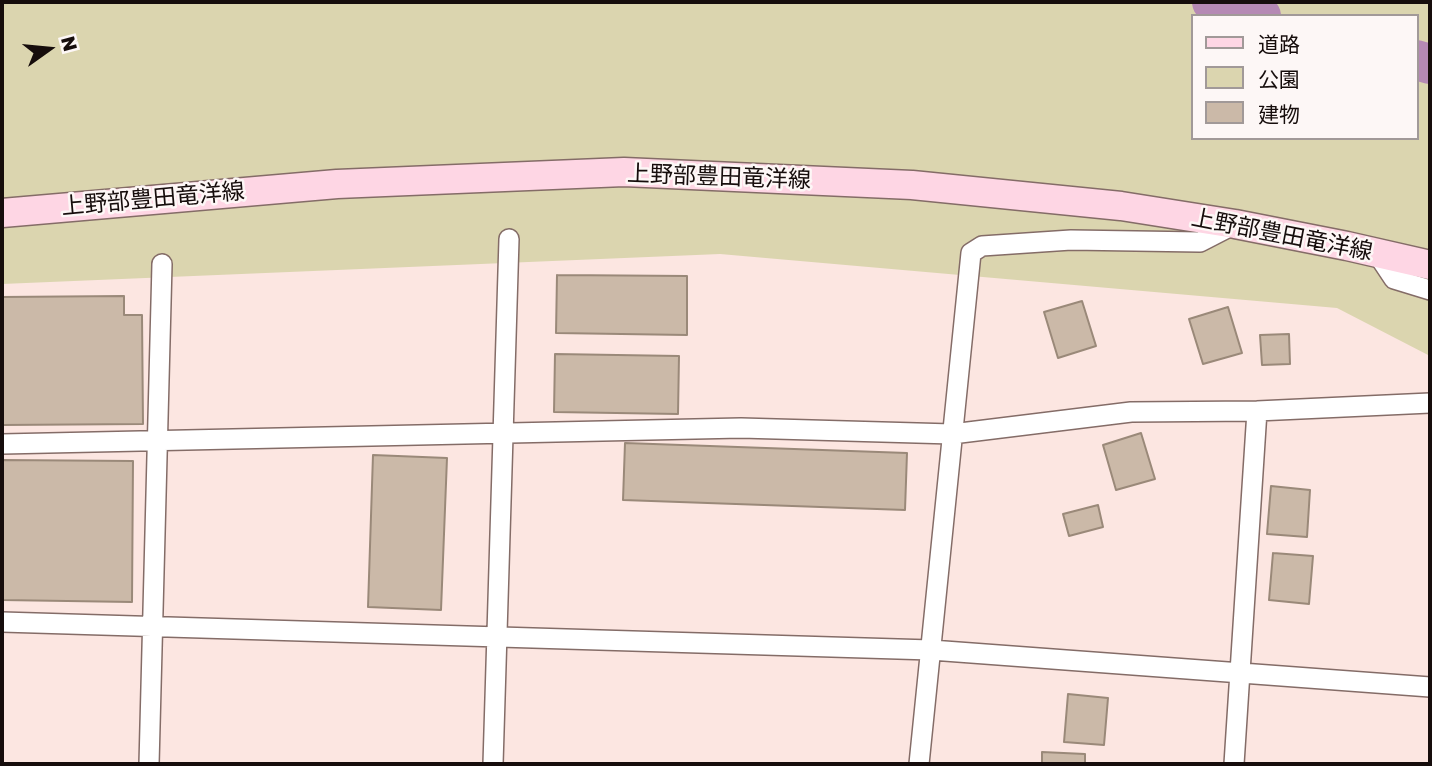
<!DOCTYPE html>
<html>
<head>
<meta charset="utf-8">
<style>
  body { margin:0 }
  #map { position:relative; width:1432px; height:766px; overflow:hidden; background:#fce6e1; font-family:"Golos Text","Noto Sans JP",sans-serif }
  canvas { display:block }
  .frame { position:absolute; inset:0; border:4px solid #160d0c; pointer-events:none }
  .legend { position:absolute; left:1191px; top:14px; width:228px; height:126px; box-sizing:border-box; background:#fdf7f6; border:2px solid #a19998; margin:0; padding:9px 12px; list-style:none; font-size:21px; color:#160d0c }
  .legend li { display:flex; align-items:center; gap:14px; height:35px }
  .legend b { width:35px; border:2px solid #a19998 }
  .north { position:absolute; left:14px; top:14px; width:70px; height:70px; -webkit-text-stroke:5px #fdf7f6; paint-order:stroke; rotate:75deg; font-size:19px; font-weight:700; line-height:28px; text-align:center; color:#160d0c }
  .north::after { content:''; display:block; margin:auto; width:24px; height:32px; background:#160d0c; clip-path:polygon(50% 0,100% 100%,50% 72%,0 100%) }
</style>
</head>
<body>
<div id="map">
<canvas width="1432" height="766"></canvas>
<div class="frame"></div>
<ul class="legend">
<li><b style="height:9px;background:#fed6e4"></b>道路</li>
<li><b style="height:19px;background:#dbd5af"></b>公園</li>
<li><b style="height:19px;background:#cbb9a8"></b>建物</li>
</ul>
<div class="north">N</div>
</div>
<script>
const context = document.querySelector('canvas').getContext('2d');
context.lineJoin = 'round';
function paint(path, color) {
  context.fillStyle = color;
  context.fill(path, 'evenodd');
}
function toPath(rows) {
  const path = new Path2D();
  for (const r of rows) {
    path.moveTo(r[0], r[1]);
    for (let i = 2; i < r.length; i += 2) path.lineTo(r[i], r[i + 1]);
  }
  return path;
}
function strokePath(path, color, width, dash) {
  context.strokeStyle = color;
  context.lineWidth = width;
  context.lineCap = dash ? 'butt' : 'round';
  context.setLineDash(dash || []);
  context.stroke(path);
}
function label(font, color, halo, rows, align = 'center') {
  context.font = font + ' "Golos Text","Noto Sans JP",sans-serif';
  context.lineWidth = 5;
  context.setLineDash([]);
  context.textBaseline = 'middle';
  context.strokeStyle = halo;
  context.fillStyle = color;
  for (const [text, x, y, turn = 0] of rows) {
    context.save();
    context.translate(x, y);
    context.rotate((+turn || 0) * Math.PI / 180);
    context.textAlign = isNaN(turn) ? turn : align;
    if (halo) context.strokeText(text, 0, 0);
    context.fillText(text, 0, 0);
    context.restore();
  }
}
paint(toPath([
  [2,2,1430,2,1430,356,1337,308,720,254,2,284],
  [1192,16,1416,16,1416,138,1192,138]
]), '#dbd5af');
strokePath(toPath([
  [1212,2,1261,16],
  [1416,60,1430,64]
]), '#b589b4', 40);
const building = toPath([
  [557,275,687,276,687,335,556,333,557,275],
  [124,296,124,315,142,315,143,424,2,425,2,297,124,296],
  [1082,301,1096,346,1058,358,1044,312,1082,301],
  [1228,307,1242,353,1203,364,1189,319,1228,307],
  [1289,334,1290,364,1262,365,1260,335,1289,334],
  [555,354,679,356,678,414,554,412,555,354],
  [1141,433,1155,479,1116,490,1103,445,1141,433],
  [625,443,907,453,905,510,623,500,625,443],
  [373,455,447,458,441,610,368,607,373,455],
  [2,460,133,461,132,602,2,600,2,460],
  [1271,486,1310,490,1307,537,1267,534,1271,486],
  [1098,505,1103,527,1069,536,1063,514,1098,505],
  [1273,553,1313,556,1309,604,1269,600,1273,553],
  [1068,694,1108,698,1104,745,1064,742,1068,694],
  [1042,752,1085,754,1085,764,1042,764,1042,752]
]);
paint(building, '#cbb9a8');
strokePath(building, '#9a8979', 2);
const minor = toPath([
  [1376,252,1394,279,1430,290],
  [2,444,741,428,952,434,1131,412,1257,411,1430,403],
  [2,622,931,650,1430,687],
  [149,764,162,264],
  [493,764,509,239],
  [919,764,971,253,982,246,1071,240,1200,242,1235,224],
  [1234,764,1257,411]
]);
const secondary = toPath([
  [2,213,337,184,624,172,912,185,1121,206,1235,224,1347,246,1430,265]
]);
strokePath(minor, '#846c67', 22);
strokePath(secondary, '#846c67', 31);
strokePath(minor, '#fff', 19);
strokePath(secondary, '#fed6e4', 28);
label('23px', '#160d0c', '#fdf7f6', [
  ["上野部豊田竜洋線",719,177,2],
  ["上野部豊田竜洋線",153,199,-5],
  ["上野部豊田竜洋線",1282,235,11]
]);
</script>
</body>
</html>
